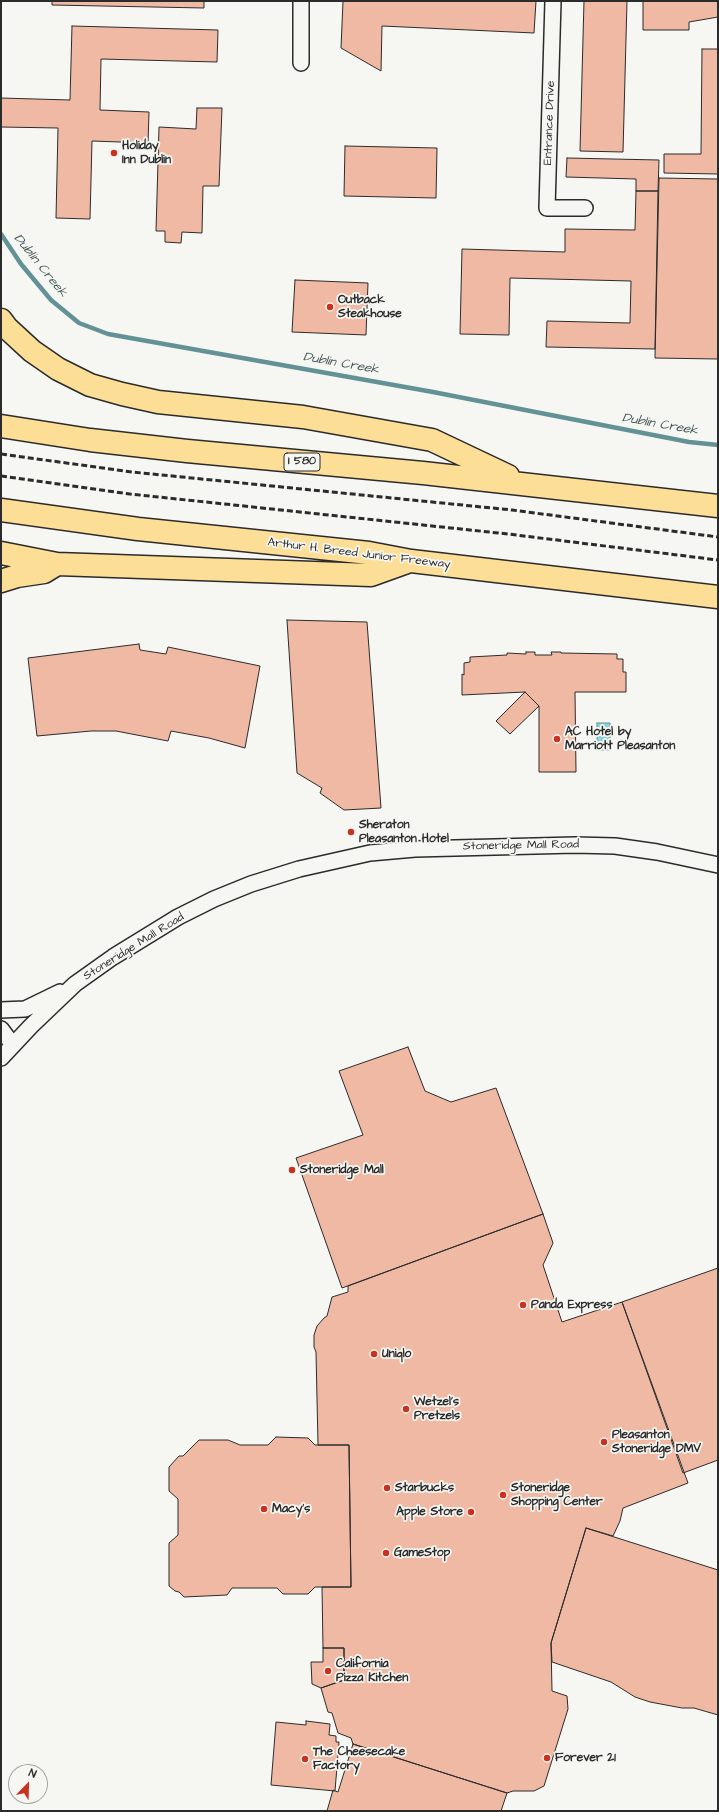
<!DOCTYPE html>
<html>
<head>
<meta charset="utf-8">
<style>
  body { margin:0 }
  #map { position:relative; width:719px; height:1812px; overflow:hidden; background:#f6f6f2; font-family:"Architects Daughter",sans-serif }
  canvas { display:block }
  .frame { position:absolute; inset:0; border:2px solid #2b2b2b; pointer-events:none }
  .north { position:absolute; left:8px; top:1764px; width:40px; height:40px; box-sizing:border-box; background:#f6f6f2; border:1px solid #a5a5a2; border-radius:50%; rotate:23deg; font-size:11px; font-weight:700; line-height:16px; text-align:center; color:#2b2b2b }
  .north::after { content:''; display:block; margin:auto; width:14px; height:18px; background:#c8321e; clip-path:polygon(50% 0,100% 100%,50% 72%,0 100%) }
</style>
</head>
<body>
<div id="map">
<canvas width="719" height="1812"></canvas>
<div class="frame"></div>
<div class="north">N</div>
</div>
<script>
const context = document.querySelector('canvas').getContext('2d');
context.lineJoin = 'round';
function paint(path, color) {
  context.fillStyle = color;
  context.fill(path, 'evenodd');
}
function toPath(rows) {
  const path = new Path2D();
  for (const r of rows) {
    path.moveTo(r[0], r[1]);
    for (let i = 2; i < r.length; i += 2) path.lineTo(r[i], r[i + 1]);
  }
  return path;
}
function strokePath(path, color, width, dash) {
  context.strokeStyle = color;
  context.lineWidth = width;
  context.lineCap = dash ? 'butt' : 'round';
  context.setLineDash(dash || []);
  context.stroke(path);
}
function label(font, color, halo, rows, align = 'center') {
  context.font = font + ' "Architects Daughter",sans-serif';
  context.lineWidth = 3.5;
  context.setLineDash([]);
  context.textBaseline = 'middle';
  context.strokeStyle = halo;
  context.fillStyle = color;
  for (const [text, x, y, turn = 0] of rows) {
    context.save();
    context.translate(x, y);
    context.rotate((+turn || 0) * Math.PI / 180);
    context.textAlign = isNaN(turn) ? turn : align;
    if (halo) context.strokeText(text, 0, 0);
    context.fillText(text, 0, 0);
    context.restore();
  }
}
const water = toPath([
  [597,723,610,723,610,750,597,750,597,723]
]);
paint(water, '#86d7dc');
strokePath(water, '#629295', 1);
strokePath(toPath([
  [1,234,21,264,51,300,79,323,108,334,433,392,689,442,718,445]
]), '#629295', 4.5);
const building = toPath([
  [52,1,204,1,204,8,52,5,52,1],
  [343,1,536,1,534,33,382,26,381,71,341,48,343,1],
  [584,1,627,1,623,152,580,151,584,1],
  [643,1,718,1,718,17,689,22,689,30,643,30,643,1],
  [72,26,218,30,217,62,101,59,100,110,149,112,148,143,92,141,90,219,56,218,58,128,1,127,1,98,70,100,72,26],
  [702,49,718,49,718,174,664,173,664,154,701,154,702,49],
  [197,108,222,108,219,186,203,186,202,233,182,232,181,243,165,242,165,231,156,231,159,127,196,129,197,108],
  [345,146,437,148,436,198,344,196,345,146],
  [567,158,659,160,658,191,636,191,636,179,566,177,567,158],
  [659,178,718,179,718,359,655,358,659,178],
  [636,191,658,191,655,349,546,347,547,321,630,323,631,281,510,278,509,335,460,334,462,249,565,252,565,229,635,230,636,191],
  [295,280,368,283,366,335,292,332,295,280],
  [287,620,367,622,381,808,344,810,320,793,322,788,297,773,287,620],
  [139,644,140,650,166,654,168,647,260,666,245,748,209,738,171,731,168,741,116,731,91,731,37,736,28,658,139,644],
  [526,652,535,652,535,655,552,655,551,652,561,652,561,653,617,654,617,659,623,659,623,672,626,672,626,692,575,692,576,772,539,772,539,706,525,692,462,695,462,674,464,675,464,663,470,662,470,657,507,655,507,653,526,654,526,652],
  [525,692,539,706,510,734,496,721,525,692],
  [408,1047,425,1091,451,1102,496,1088,543,1214,342,1288,296,1158,363,1135,339,1071,408,1047],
  [543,1214,553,1243,543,1265,562,1322,622,1302,688,1483,623,1508,620,1521,613,1536,586,1528,551,1643,552,1691,567,1696,568,1709,544,1786,534,1791,513,1791,507,1793,353,1744,351,1738,338,1733,332,1713,328,1712,321,1688,344,1680,344,1648,323,1648,322,1587,351,1587,349,1445,318,1445,316,1352,314,1347,314,1335,317,1326,324,1318,327,1316,332,1297,348,1292,348,1286,543,1214],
  [718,1268,718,1460,683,1473,622,1302,718,1268],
  [276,1437,308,1438,315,1445,349,1445,351,1587,315,1587,308,1594,283,1594,277,1588,232,1588,227,1595,184,1597,179,1592,175,1591,169,1586,169,1543,178,1535,178,1499,169,1491,169,1467,179,1456,183,1456,199,1440,228,1440,240,1445,268,1445,276,1437],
  [586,1528,718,1570,718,1715,694,1708,682,1708,650,1702,635,1697,611,1682,552,1662,551,1643,586,1528],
  [323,1648,344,1648,344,1680,321,1688,312,1684,311,1662,323,1662,323,1648],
  [306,1721,330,1724,329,1735,336,1736,336,1742,339,1742,335,1791,271,1785,276,1722,306,1725,306,1721],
  [353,1744,507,1793,501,1811,327,1811,333,1790,338,1792,353,1744]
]);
paint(building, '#f0b9a4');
strokePath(building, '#2b2b2b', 1);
const minor = toPath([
  [553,1,547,208,585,208],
  [301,63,301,1],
  [1,1010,25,1009,60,992],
  [1,1029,13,1045],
  [1,1058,31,1026,75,984,113,957,178,917,214,899,251,884,299,869,370,853,415,849,575,845,615,846,657,852,718,865]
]);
const motorway = toPath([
  [1,320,7,328,32,351,58,369,90,385,122,394,158,402,303,417,432,440,508,476],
  [1,426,90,440,187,451,423,473,718,506],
  [1,510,138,529,369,553,411,561,718,597],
  [1,553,57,564,371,575,410,561],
  [1,581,17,576,44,572,57,564]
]);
strokePath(minor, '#2b2b2b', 18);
strokePath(motorway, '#2b2b2b', 25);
strokePath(minor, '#f6f6f2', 15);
strokePath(motorway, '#fdde96', 22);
strokePath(toPath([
  [1,454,132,472,512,510,718,537],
  [1,476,130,494,508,534,718,560]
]), '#2b2b2b', 3, [6, 3]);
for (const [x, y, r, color] of [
  [114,153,4,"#c8321e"],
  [330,307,4,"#c8321e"],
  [557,739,4,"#c8321e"],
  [351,832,4,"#c8321e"],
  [292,1170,4,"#c8321e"],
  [523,1305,4,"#c8321e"],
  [374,1354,4,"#c8321e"],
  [406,1409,4,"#c8321e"],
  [604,1442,4,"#c8321e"],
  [387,1488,4,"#c8321e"],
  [503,1495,4,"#c8321e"],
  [264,1509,4,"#c8321e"],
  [471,1512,4,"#c8321e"],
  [386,1553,4,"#c8321e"],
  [328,1671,4,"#c8321e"],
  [547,1758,4,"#c8321e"],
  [305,1759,4,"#c8321e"]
]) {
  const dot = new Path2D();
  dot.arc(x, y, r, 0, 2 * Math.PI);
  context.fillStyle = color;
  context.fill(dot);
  strokePath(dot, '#f6f6f2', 1.5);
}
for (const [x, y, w] of [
  [302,462,36]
]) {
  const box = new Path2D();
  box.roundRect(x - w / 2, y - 9, w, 18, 3);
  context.fillStyle = '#f6f6f2';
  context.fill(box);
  strokePath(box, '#2b2b2b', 1);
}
label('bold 11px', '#2b2b2b', null, [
  ["I 580",302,462]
]);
label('12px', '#2b2b2b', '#f6f6f2', [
  ["Entrance Drive",550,123,-88],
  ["Arthur H. Breed Junior Freeway",359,554,7],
  ["Stoneridge Mall Road",521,846,-1],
  ["Stoneridge Mall Road",134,947,-32]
]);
label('bold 12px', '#2b2b2b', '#f6f6f2', [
  ["Holiday",122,146],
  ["Inn Dublin",122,160],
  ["Outback",338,300],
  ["Steakhouse",338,314],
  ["AC Hotel by",565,732],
  ["Marriott Pleasanton",565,746],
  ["Sheraton",359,825],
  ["Pleasanton Hotel",359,839],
  ["Stoneridge Mall",300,1170],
  ["Panda Express",531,1305],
  ["Uniqlo",382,1354],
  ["Wetzel's",414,1402],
  ["Pretzels",414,1416],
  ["Pleasanton",612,1435],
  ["Stoneridge DMV",612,1449],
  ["Starbucks",395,1488],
  ["Stoneridge",511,1488],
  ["Shopping Center",511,1502],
  ["Macy's",272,1509],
  ["Apple Store",463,1512,"right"],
  ["GameStop",394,1553],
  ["California",336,1664],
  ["Pizza Kitchen",336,1678],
  ["The Cheesecake",313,1752],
  ["Factory",313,1766],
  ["Forever 21",555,1758]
], 'left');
label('italic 13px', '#425657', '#f6f6f2', [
  ["Dublin Creek",40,266,51],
  ["Dublin Creek",341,364,10],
  ["Dublin Creek",660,425,10]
]);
</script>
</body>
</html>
